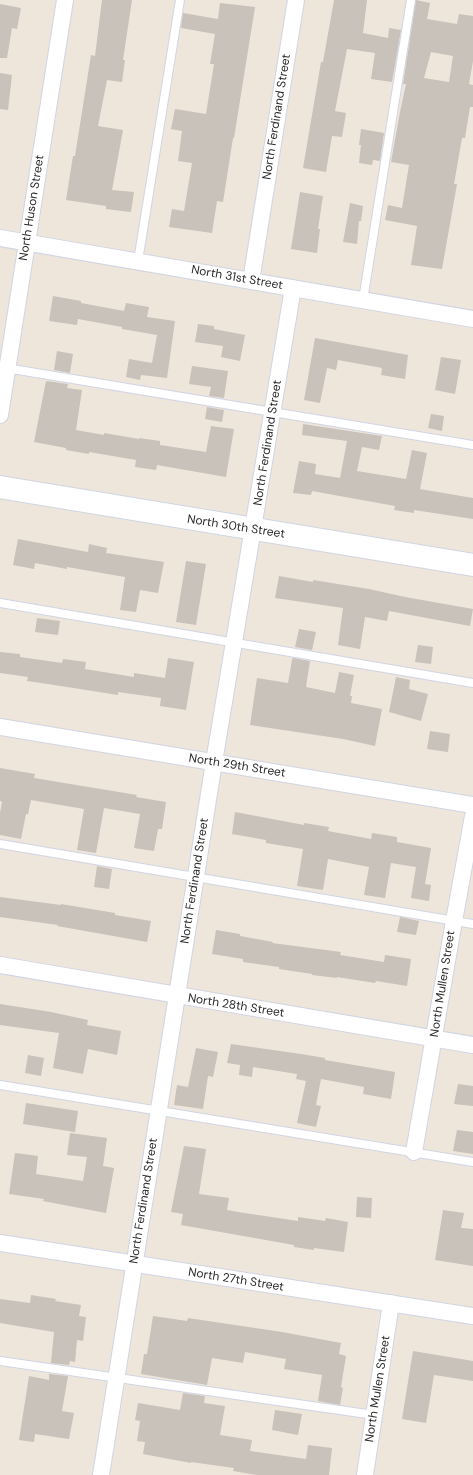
<!DOCTYPE html>
<html>
<head>
<meta charset="utf-8">
<style>
  body { margin:0 }
  canvas { display:block; background:#eee5db }
</style>
</head>
<body>
<canvas width="473" height="1475"></canvas>
<script>
const context = document.querySelector('canvas').getContext('2d');
context.lineJoin = 'round';
function paint(path, color) {
  context.fillStyle = color;
  context.fill(path, 'evenodd');
}
function toPath(rows) {
  const path = new Path2D();
  for (const r of rows) {
    path.moveTo(r[0], r[1]);
    for (let i = 2; i < r.length; i += 2) path.lineTo(r[i], r[i + 1]);
  }
  return path;
}
function strokePath(path, color, width, dash) {
  context.strokeStyle = color;
  context.lineWidth = width;
  context.lineCap = dash ? 'butt' : 'round';
  context.setLineDash(dash || []);
  context.stroke(path);
}
function label(font, color, halo, rows, align = 'center') {
  context.font = font + ' "DM Sans",sans-serif';
  context.lineWidth = 3.5;
  context.setLineDash([]);
  context.textBaseline = 'middle';
  context.strokeStyle = halo;
  context.fillStyle = color;
  for (const [text, x, y, turn = 0] of rows) {
    context.save();
    context.translate(x, y);
    context.rotate((+turn || 0) * Math.PI / 180);
    context.textAlign = isNaN(turn) ? turn : align;
    if (halo) context.strokeText(text, 0, 0);
    context.fillText(text, 0, 0);
    context.restore();
  }
}
paint(toPath([
  [102,0,132,0,123,60,125,60,122,82,107,80,98,126,123,130,112,190,134,192,131,212,106,209,106,206,66,200,73,156,75,156,91,55,95,56],
  [334,0,367,0,363,33,388,38,389,28,401,30,392,82,371,79,375,53,347,49,335,111,346,113,342,137,332,136,326,172,303,168,321,62,323,62],
  [416,0,430,3,427,19,457,24,459,14,473,16,473,61,469,84,473,85,473,107,470,107,465,138,462,138,454,184,457,184,442,269,411,265,417,226,385,220,388,205,402,208,409,165,391,162,400,112,406,84,403,84],
  [431,52,453,56,449,82,424,78],
  [220,3,255,7,234,138,233,138,223,202,217,201,212,233,169,227,172,209,184,211,192,163,178,161,182,131,171,129,175,109,206,114,214,64,210,64,215,34,181,28,183,13,218,19],
  [0,4,21,8,17,29,12,28,7,58,0,58],
  [0,73,12,75,8,110,0,109],
  [361,129,384,133,380,161,373,160,372,165,359,163,361,145,359,145],
  [300,192,323,196,318,229,320,229,317,253,291,249],
  [350,203,363,206,361,221,359,221,357,244,343,242],
  [53,296,81,301,81,303,124,311,126,303,149,307,147,317,175,321,167,378,141,375,140,380,126,377,129,359,152,363,157,335,122,329,122,327,78,319,77,325,49,321],
  [198,324,214,326,214,329,245,335,240,361,221,357,223,346,195,342],
  [315,338,408,355,405,379,381,375,382,368,338,360,336,370,327,368,320,403,304,400],
  [57,351,73,354,70,373,54,370],
  [441,357,461,360,455,394,435,390],
  [192,366,228,371,224,398,209,396,211,387,189,384],
  [46,381,68,384,67,388,82,390,76,430,104,435,104,433,139,439,139,438,160,441,160,445,206,452,211,426,234,429,226,477,157,465,156,470,135,467,136,460,89,452,89,454,66,450,66,448,34,442],
  [207,407,224,410,222,422,205,419],
  [431,414,444,416,442,431,428,428],
  [303,424,382,436,379,450,362,447,357,471,406,479,412,450,427,453,420,489,473,498,473,519,414,510,414,513,394,510,395,506,312,491,311,495,293,493,299,461,316,464,315,474,340,478,347,441,302,435],
  [18,539,88,552,89,544,107,548,106,553,164,562,158,593,140,590,136,612,120,610,125,577,67,567,67,569,35,563,34,569,13,565],
  [186,561,206,564,196,625,176,622],
  [279,576,313,582,313,580,369,589,405,597,473,609,470,626,389,611,387,621,365,617,360,649,338,645,343,608,275,598],
  [37,618,60,621,58,635,35,632],
  [299,629,316,632,312,650,295,647],
  [418,645,433,647,431,664,415,662],
  [0,652,20,654,20,657,62,663,63,659,86,662,85,669,134,677,134,673,165,678,168,658,194,662,186,710,160,706,161,698,118,692,118,695,48,684,27,681,28,677,0,673],
  [293,658,310,661,306,687,335,693,339,672,354,675,350,696,352,696,351,703,382,709,375,746,343,739,250,725,257,678,288,683,292,660],
  [396,677,410,680,409,689,428,694,421,721,389,712],
  [430,731,450,734,448,752,427,749],
  [0,768,35,774,34,778,137,795,136,797,166,802,162,829,158,829,154,851,134,848,140,814,104,808,96,853,77,850,84,809,31,800,28,814,26,814,21,839,0,835,0,813,2,802,0,801],
  [235,812,304,825,304,823,329,827,328,831,371,839,372,833,397,837,397,842,431,848,425,884,431,885,429,901,411,898,416,867,391,863,385,898,364,895,369,867,328,859,323,890,297,886,303,849,266,843,266,840,232,834],
  [97,866,112,869,109,889,94,887],
  [0,897,61,905,61,904,115,913,115,915,151,921,147,942,57,926,58,925,0,917],
  [400,917,419,921,416,935,397,932],
  [216,930,240,934,240,936,273,942,272,943,341,952,340,955,384,962,385,955,411,959,407,986,376,981,375,983,337,977,337,978,312,975,312,974,279,969,279,967,243,962,243,959,212,954],
  [0,1004,51,1012,88,1020,87,1025,121,1031,117,1055,88,1049,83,1074,53,1068,59,1033,0,1025],
  [231,1044,301,1054,325,1058,325,1060,395,1072,391,1099,363,1094,364,1087,321,1079,316,1105,321,1106,316,1127,297,1123,306,1081,296,1079,297,1074,253,1067,252,1077,239,1075,240,1065,227,1063],
  [196,1048,218,1052,213,1077,208,1076,203,1109,174,1105,177,1085,188,1087],
  [28,1055,44,1058,41,1076,25,1073],
  [458,1084,473,1086,473,1106,454,1104],
  [26,1103,78,1111,75,1132,23,1124],
  [457,1130,473,1132,473,1154,453,1151],
  [70,1133,107,1138,103,1166,114,1168,106,1213,43,1201,44,1199,9,1194,15,1153,38,1156,36,1174,83,1181,87,1157,67,1155],
  [184,1146,206,1149,199,1194,229,1198,227,1210,238,1212,298,1221,298,1217,325,1221,326,1218,348,1222,344,1252,314,1248,314,1250,294,1247,294,1245,181,1225,183,1214,171,1212],
  [357,1197,372,1198,371,1218,356,1217],
  [443,1210,464,1213,461,1228,473,1229,473,1266,435,1260],
  [31,1295,56,1299,55,1301,81,1305,79,1316,86,1317,83,1341,77,1340,75,1362,70,1361,69,1365,51,1363,54,1332,0,1323,0,1299,30,1303],
  [153,1316,187,1321,188,1318,282,1332,341,1343,339,1354,346,1356,341,1387,343,1388,340,1405,318,1401,322,1375,284,1369,286,1359,245,1352,243,1363,212,1358,207,1385,141,1374,144,1354,147,1354],
  [413,1351,473,1361,473,1381,434,1375,426,1423,402,1419],
  [49,1374,68,1376,62,1411,74,1413,69,1439,35,1434,34,1442,19,1440,29,1376,49,1380],
  [183,1393,205,1396,204,1403,225,1406,220,1435,252,1440,250,1451,306,1459,308,1445,332,1448,329,1475,257,1475,233,1471,234,1468,191,1462,191,1463,143,1454,145,1442,137,1441,140,1421,135,1420,138,1403,180,1410],
  [275,1410,302,1414,298,1435,272,1430]
]), '#c9c2bb');
const lane = toPath([
  [138,261,180,0],
  [363,300,411,0],
  [6,368,473,445],
  [0,603,473,683],
  [0,844,473,924],
  [0,1085,473,1162],
  [0,1361,374,1415]
]);
const street = toPath([
  [0,238,473,319],
  [251,281,296,0],
  [0,415,65,0],
  [0,727,473,805],
  [0,965,473,1045],
  [414,1152,454,921,473,816],
  [0,1243,473,1316],
  [101,1475,214,762,293,288],
  [365,1475,391,1303]
]);
const secondary = toPath([
  [0,487,473,565]
]);
strokePath(lane, '#d0d5e4', 10);
strokePath(street, '#d0d5e4', 18);
strokePath(secondary, '#d0d5e4', 24);
strokePath(lane, '#fff', 8);
strokePath(street, '#fff', 16);
strokePath(secondary, '#fff', 22);
label('12px', '#2a2a2a', '#fff', [
  ["North Ferdinand Street",277,117,-81],
  ["North Huson Street",32,208,-81],
  ["North 31st Street",237,278,10],
  ["North Ferdinand Street",268,443,-81],
  ["North 30th Street",236,527,9],
  ["North 29th Street",237,766,9],
  ["North Ferdinand Street",195,881,-81],
  ["North Mullen Street",443,984,-81],
  ["North 28th Street",236,1006,9],
  ["North Ferdinand Street",144,1201,-81],
  ["North 27th Street",236,1280,9],
  ["North Mullen Street",378,1389,-81]
]);
</script>
</body>
</html>
